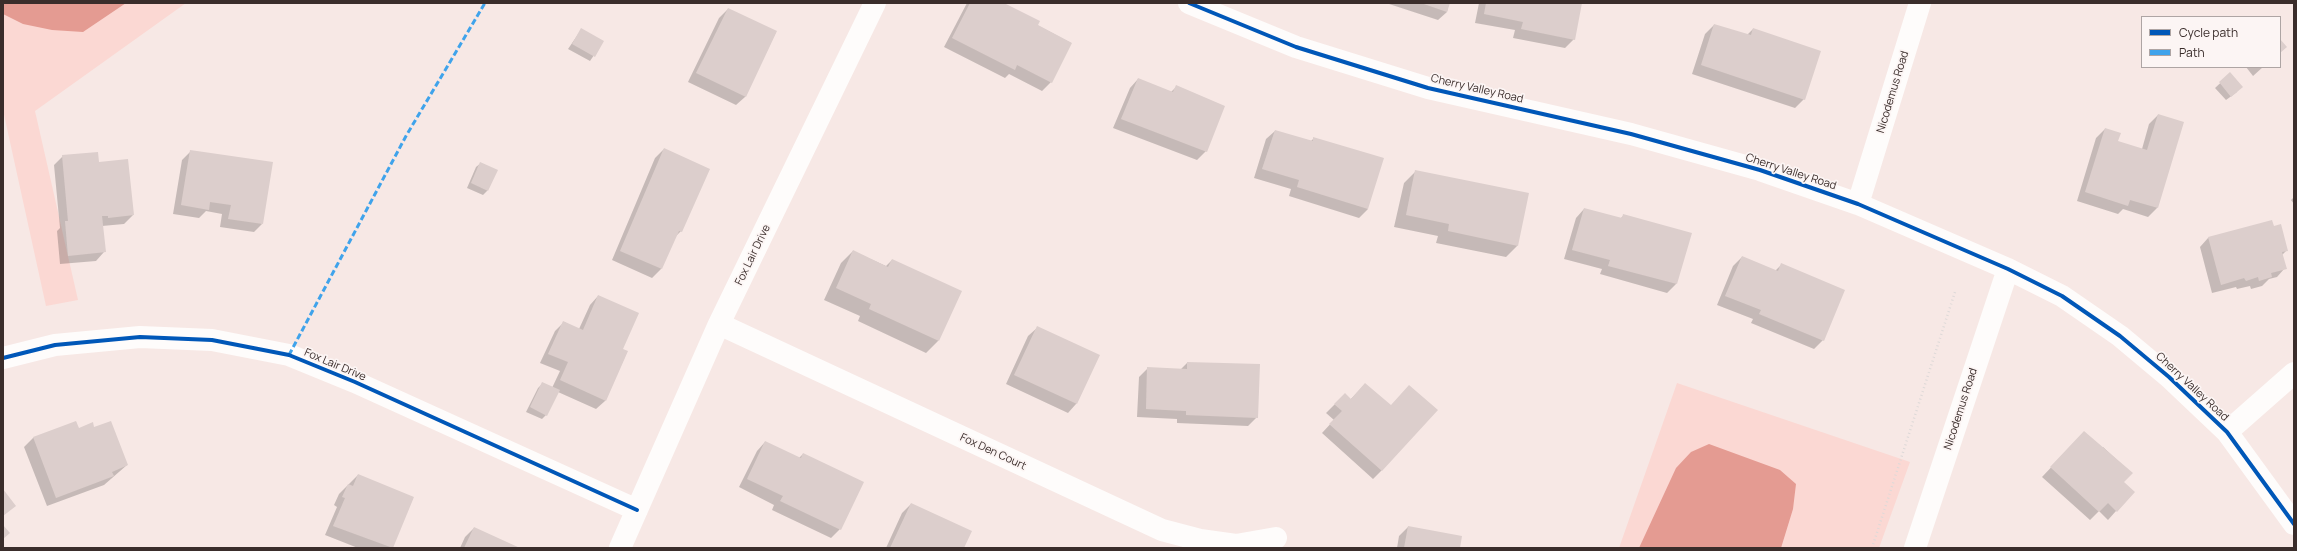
<!DOCTYPE html>
<html>
<head>
<meta charset="utf-8">
<style>
  body { margin:0 }
  #map { position:relative; width:2297px; height:551px; overflow:hidden; background:#f7e8e5; font-family:Manrope,sans-serif }
  canvas { display:block }
  .frame { position:absolute; inset:0; border:4px solid #3a2d2b; pointer-events:none }
  .legend { position:absolute; left:2141px; top:16px; width:140px; height:52px; box-sizing:border-box; background:#fcf5f4; border:1px solid #aea5a4; margin:0; padding:5px 7px; list-style:none; font-size:12px; color:#3a2d2b }
  .legend li { display:flex; align-items:center; gap:8px; height:20px }
  .legend b { width:20px; border:1px solid #aea5a4 }
</style>
</head>
<body>
<div id="map">
<canvas width="2297" height="551"></canvas>
<div class="frame"></div>
<ul class="legend">
<li><b style="height:5px;background:#0057b8"></b>Cycle path</li>
<li><b style="height:5px;background:#3fa3eb"></b>Path</li>
</ul>
</div>
<script>
const context = document.querySelector('canvas').getContext('2d');
context.lineJoin = 'round';
function paint(path, color) {
  context.fillStyle = color;
  context.fill(path, 'evenodd');
}
function toPath(rows) {
  const path = new Path2D();
  for (const r of rows) {
    path.moveTo(r[0], r[1]);
    for (let i = 2; i < r.length; i += 2) path.lineTo(r[i], r[i + 1]);
  }
  return path;
}
function strokePath(path, color, width, dash) {
  context.strokeStyle = color;
  context.lineWidth = width;
  context.lineCap = dash ? 'butt' : 'round';
  context.setLineDash(dash || []);
  context.stroke(path);
}
function label(font, color, halo, rows, align = 'center') {
  context.font = font + ' Manrope,sans-serif';
  context.lineWidth = 3.5;
  context.setLineDash([]);
  context.textBaseline = 'middle';
  context.strokeStyle = halo;
  context.fillStyle = color;
  for (const [text, x, y, turn = 0] of rows) {
    context.save();
    context.translate(x, y);
    context.rotate((+turn || 0) * Math.PI / 180);
    context.textAlign = isNaN(turn) ? turn : align;
    if (halo) context.strokeText(text, 0, 0);
    context.fillText(text, 0, 0);
    context.restore();
  }
}
paint(toPath([
  [3,3,186,3,35,111,78,300,46,306,3,110],
  [1677,383,1910,462,1879,548,1619,548]
]), '#fbd8d3');
paint(toPath([
  [3,3,126,3,83,32,52,30,23,24,3,14],
  [1709,444,1780,470,1796,484,1793,509,1781,548,1639,548,1676,468,1691,452]
]), '#e49b92');
paint(toPath([
  [967,3,1001,3,1037,25,1071,43,1051,82,1042,91,1009,74,1005,78,944,47],
  [1386,3,1449,3,1447,12,1438,20],
  [1479,3,1581,3,1574,39,1565,48,1513,38,1515,30,1475,23],
  [728,9,776,32,745,97,736,105,688,82,719,18],
  [1714,25,1747,35,1753,29,1804,99,1795,108,1692,74,1705,34],
  [581,30,603,42,590,61,568,49],
  [2246,67,2263,67,2253,76],
  [2230,74,2237,92,2226,100,2215,88],
  [1138,79,1171,92,1176,87,1206,151,1197,160,1113,128,1130,88],
  [2158,115,2183,123,2157,208,2148,217,2123,209,2118,214,2077,201,2096,138,2105,129,2117,142,2142,149,2149,124],
  [1275,131,1311,141,1314,138,1368,209,1359,218,1289,196,1291,189,1254,178,1266,139],
  [664,149,681,231,675,237,661,269,652,278,612,260,655,158],
  [191,151,262,224,254,232,220,227,222,214,206,211,199,218,173,214,182,160],
  [63,156,98,163,133,215,124,224,102,226,104,252,96,261,60,264,57,231,60,228,54,165],
  [481,163,496,170,487,191,483,195,467,188,476,167],
  [1416,171,1518,245,1506,257,1436,243,1438,236,1394,227,1404,183],
  [2294,197,2294,204,2291,200],
  [1584,209,1620,219,1624,215,1690,234,1676,284,1667,293,1600,274,1602,269,1564,259,1576,218],
  [2208,238,2287,250,2282,255,2285,268,2277,277,2269,279,2262,286,2251,289,2250,286,2237,289,2236,287,2212,293,2200,247],
  [853,251,886,266,892,260,960,291,938,341,926,353,858,321,860,316,824,300,841,263],
  [1742,257,1775,271,1781,265,1823,340,1814,349,1751,323,1753,319,1717,305,1733,266],
  [598,296,622,349,627,352,605,401,596,409,558,392,546,415,542,419,526,412,538,388,543,383,552,388,560,371,540,363,555,331,564,322,579,329,590,305],
  [1037,328,1098,356,1076,404,1068,413,1006,384,1028,336],
  [1187,363,1257,417,1248,426,1177,423,1177,419,1137,417,1139,377,1148,368,1180,370],
  [1365,384,1382,470,1373,479,1322,433,1334,420,1326,413,1336,403,1350,400],
  [76,422,78,429,94,428,127,465,104,485,47,506,24,447,33,438],
  [765,442,799,458,803,454,840,529,831,538,772,510,774,505,739,487,757,451],
  [2075,442,2101,449,2103,447,2131,473,2123,482,2116,511,2108,520,2099,511,2090,520,2042,477],
  [358,475,413,498,392,548,358,548,325,535,337,507,334,505,339,494],
  [911,504,963,548,886,548,902,513],
  [1408,527,1459,548,1397,548,1399,536],
  [474,528,518,548,460,548,465,537]
]), '#0003');
paint(toPath([
  [970,3,1004,3,1040,21,1038,25,1072,43,1052,83,1017,65,1015,70,952,38],
  [1421,3,1450,3,1447,12],
  [1486,3,1582,3,1575,40,1521,29,1523,22,1484,14],
  [728,8,777,31,746,97,696,73],
  [1714,24,1751,35,1753,28,1821,51,1805,100,1701,65],
  [581,28,604,41,595,57,572,44],
  [2280,39,2287,47,2280,53],
  [2230,72,2243,87,2231,97,2219,82],
  [1138,78,1173,92,1176,85,1225,106,1207,152,1121,119],
  [2158,114,2184,122,2158,208,2130,200,2128,206,2085,192,2105,128,2121,133,2118,141,2147,150],
  [1275,130,1313,141,1313,137,1384,158,1368,209,1297,187,1299,180,1262,169],
  [664,148,710,169,682,232,679,231,662,269,620,251],
  [190,150,273,162,263,224,228,219,231,205,210,202,209,210,181,205],
  [98,152,99,162,128,159,134,215,108,218,108,216,102,216,106,252,68,256,65,221,68,221,62,155],
  [480,162,498,170,488,191,471,183],
  [1415,170,1529,193,1518,246,1448,231,1449,224,1406,215],
  [1584,208,1622,218,1623,214,1692,233,1677,284,1608,266,1610,260,1572,250],
  [2272,220,2274,226,2281,224,2288,251,2282,252,2287,269,2271,273,2272,277,2259,281,2258,277,2246,281,2244,278,2221,285,2208,237],
  [853,250,888,267,892,259,962,291,939,341,869,309,871,304,836,288],
  [1742,256,1778,271,1781,263,1845,290,1824,341,1759,314,1761,310,1725,296],
  [598,295,639,313,623,349,628,351,606,401,560,380,568,362,548,354,563,321,583,330],
  [1037,326,1100,355,1077,404,1014,375],
  [1187,362,1260,364,1258,418,1186,415,1186,411,1146,409,1147,367,1187,369],
  [542,382,560,390,547,416,530,407],
  [1365,383,1391,405,1409,385,1438,410,1382,471,1329,424,1342,411,1334,404,1345,393,1351,399],
  [76,421,79,428,93,422,94,427,111,421,128,465,112,472,114,476,56,498,33,437],
  [2084,431,2133,473,2124,482,2135,492,2117,512,2108,503,2099,512,2050,467],
  [765,441,801,458,803,453,864,482,841,530,780,501,783,496,747,479],
  [358,474,414,497,393,548,333,526,345,498,342,497,348,484,353,486],
  [3,489,16,506,3,516],
  [911,503,972,531,964,548,890,548],
  [3,525,10,533,3,539],
  [1408,526,1462,536,1460,548,1404,548],
  [474,527,520,548,464,548]
]), '#dccecc');
strokePath(toPath([
  [1872,548,1955,292]
]), '#ded9d8', 2.5, [1, 3]);
strokePath(toPath([
  [1189,3,1296,47,1428,88,1631,134,1760,170,1858,204,2008,269,2062,296,2120,336,2169,377,2227,432,2294,524],
  [1858,204,1920,3],
  [719,324,1162,530,1200,540,1236,545,1276,538],
  [3,358,55,345,140,337,212,340,289,355,355,382,637,510],
  [2227,432,2294,373],
  [620,548,719,324,875,3],
  [1915,548,2008,269]
]), '#fefcfb', 22);
strokePath(toPath([
  [289,355,406,136,485,3]
]), '#3fa3eb', 3, [6, 3]);
strokePath(toPath([
  [1189,3,1296,47,1428,88,1631,134,1760,170,1858,204,2008,269,2062,296,2120,336,2169,377,2227,432,2294,524],
  [3,358,55,345,140,337,212,340,289,355,355,382,637,510]
]), '#0057b8', 4);
label('11px', '#3a2d2b', '#fcf5f4', [
  ["Cherry Valley Road",1477,89,13],
  ["Nicodemus Road",1893,92,-73],
  ["Cherry Valley Road",1791,172,18],
  ["Fox Lair Drive",753,255,-64],
  ["Fox Lair Drive",335,365,23],
  ["Cherry Valley Road",2192,387,43],
  ["Nicodemus Road",1961,409,-72],
  ["Fox Den Court",993,452,25]
]);
</script>
</body>
</html>
